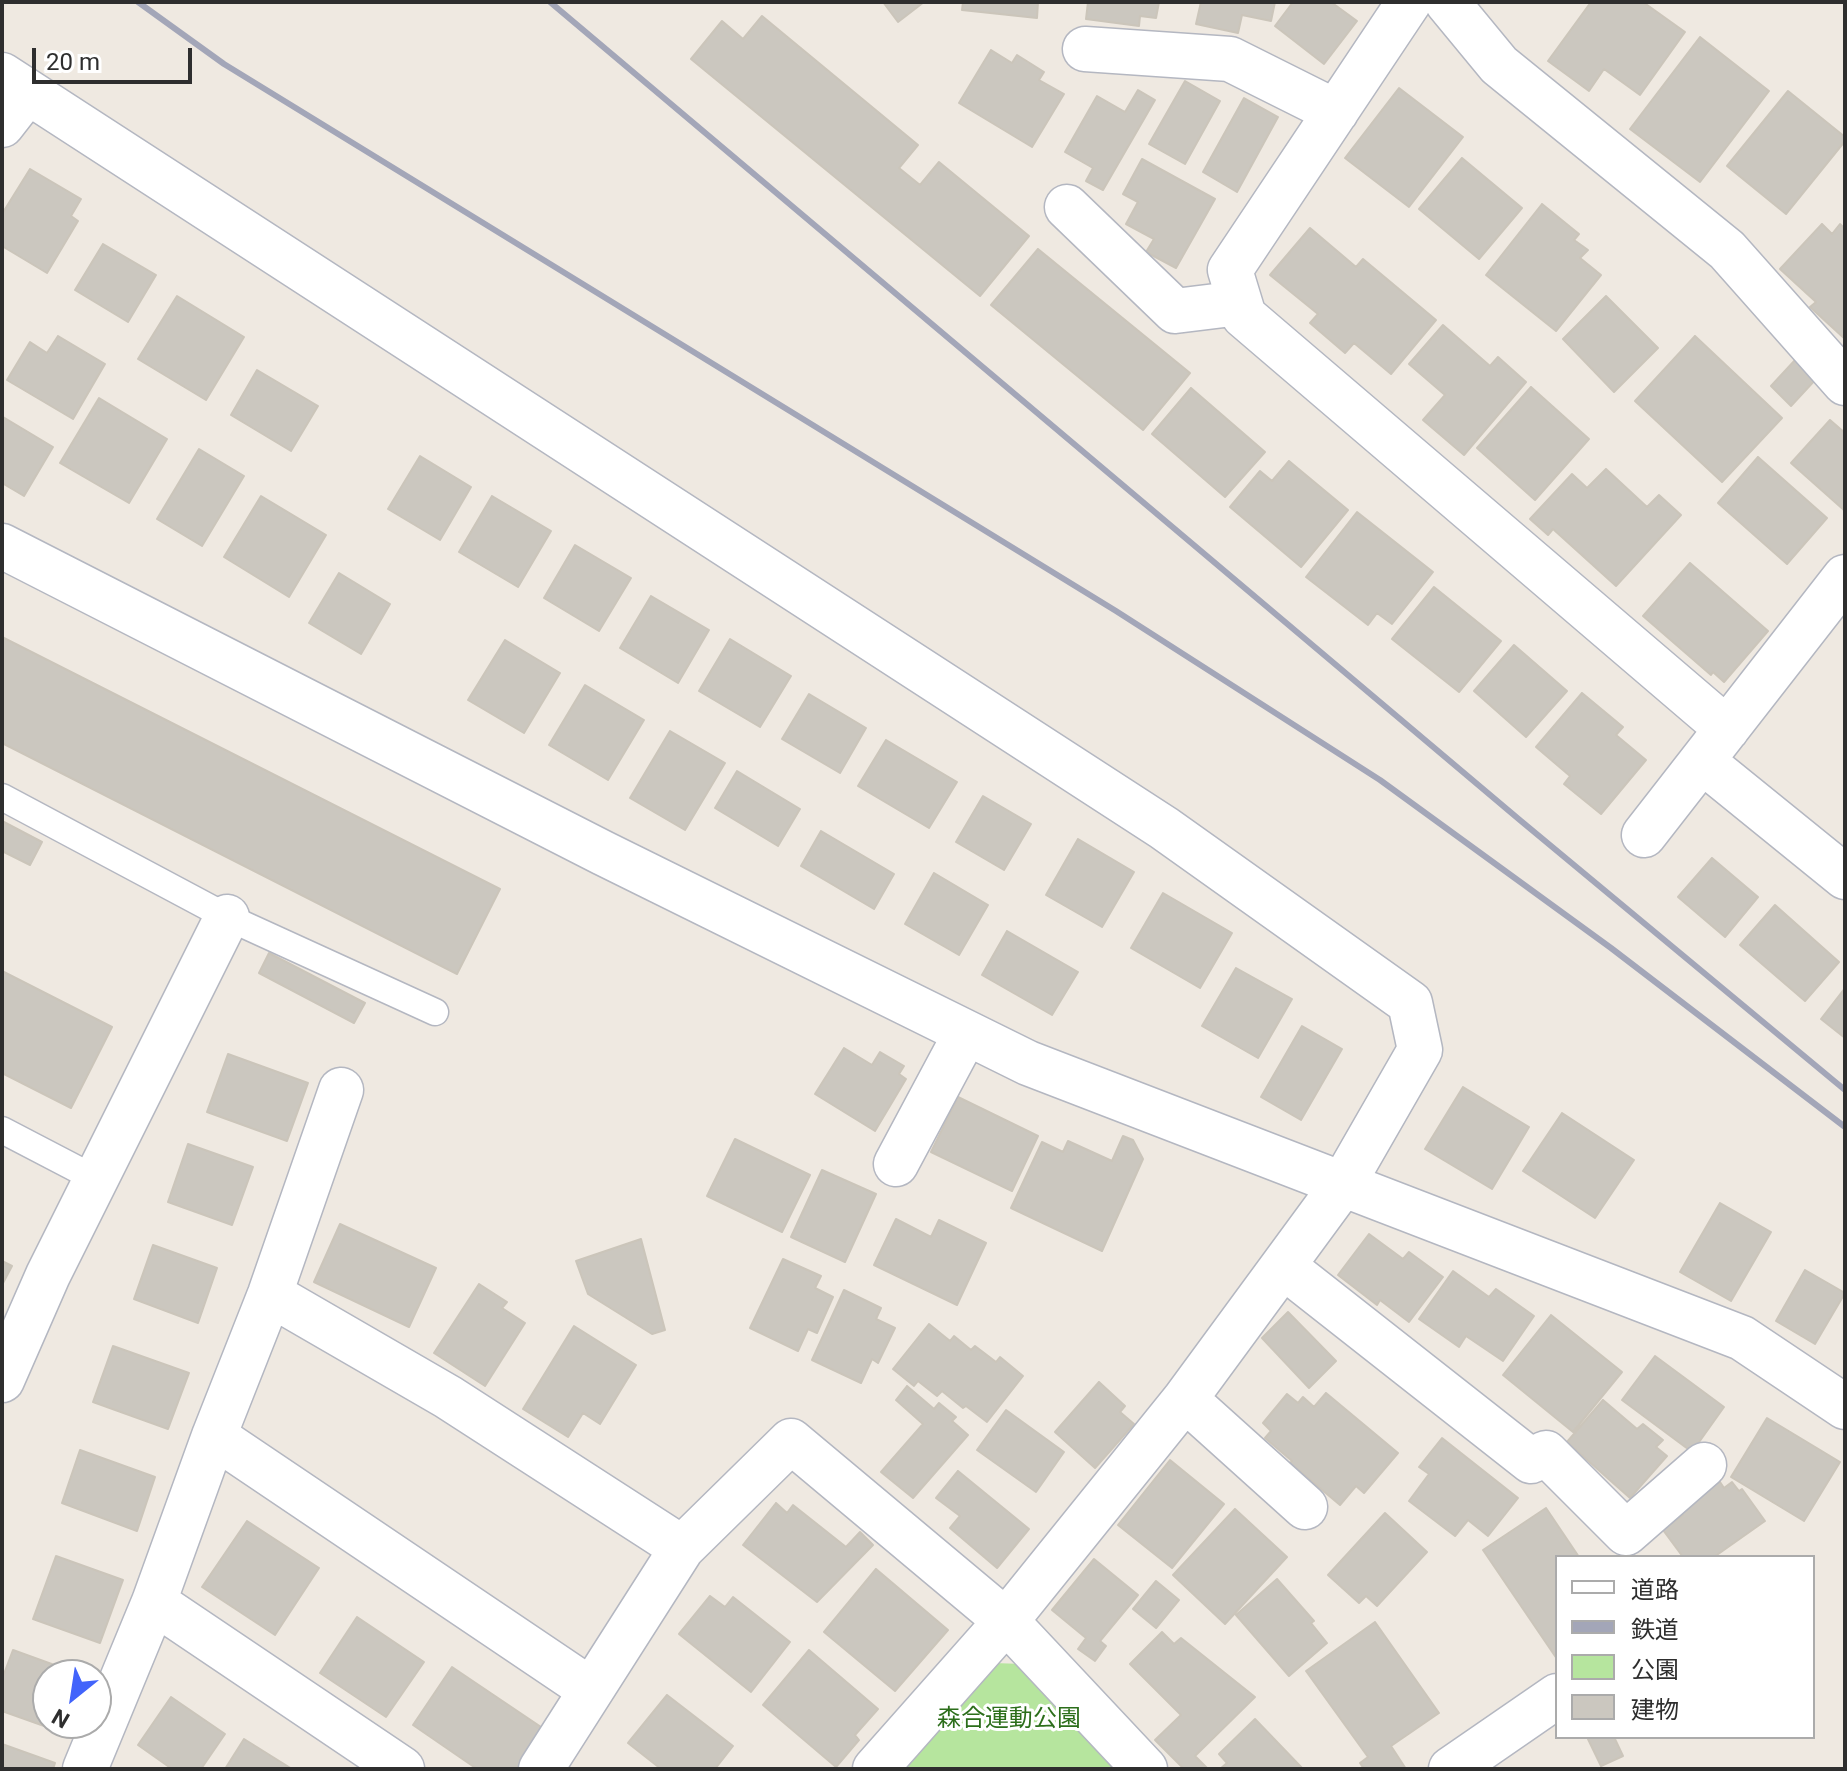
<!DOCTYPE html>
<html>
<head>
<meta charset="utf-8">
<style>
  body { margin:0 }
  #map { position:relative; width:1847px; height:1771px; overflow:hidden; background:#efe9e1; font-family:Roboto,"Noto Sans JP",sans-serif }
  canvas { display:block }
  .frame { position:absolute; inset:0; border:4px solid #2e2e2e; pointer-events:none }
  .legend { position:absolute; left:1555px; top:1555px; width:260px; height:184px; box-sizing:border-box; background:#fff; border:2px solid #ababab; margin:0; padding:10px 14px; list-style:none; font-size:24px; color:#2e2e2e }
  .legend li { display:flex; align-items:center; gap:16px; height:40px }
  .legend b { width:40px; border:2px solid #ababab }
  .north { position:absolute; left:32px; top:1659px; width:80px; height:80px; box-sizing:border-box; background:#fff; border:2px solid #ababab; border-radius:50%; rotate:210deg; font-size:22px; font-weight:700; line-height:32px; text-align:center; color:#2e2e2e }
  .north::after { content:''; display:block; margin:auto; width:28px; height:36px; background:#4264fb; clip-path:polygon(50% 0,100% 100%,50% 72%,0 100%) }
  .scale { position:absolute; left:32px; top:48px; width:160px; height:36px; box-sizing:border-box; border:4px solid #2e2e2e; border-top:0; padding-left:10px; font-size:24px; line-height:28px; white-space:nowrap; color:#2e2e2e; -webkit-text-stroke:6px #fff; paint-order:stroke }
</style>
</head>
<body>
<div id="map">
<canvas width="1847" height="1771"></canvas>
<div class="frame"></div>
<ul class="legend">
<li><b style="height:10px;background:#fff"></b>道路</li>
<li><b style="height:10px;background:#a3a6b8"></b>鉄道</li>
<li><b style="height:22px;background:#b6e59e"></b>公園</li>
<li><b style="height:22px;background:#cbc7bf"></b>建物</li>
</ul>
<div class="north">N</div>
<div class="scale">20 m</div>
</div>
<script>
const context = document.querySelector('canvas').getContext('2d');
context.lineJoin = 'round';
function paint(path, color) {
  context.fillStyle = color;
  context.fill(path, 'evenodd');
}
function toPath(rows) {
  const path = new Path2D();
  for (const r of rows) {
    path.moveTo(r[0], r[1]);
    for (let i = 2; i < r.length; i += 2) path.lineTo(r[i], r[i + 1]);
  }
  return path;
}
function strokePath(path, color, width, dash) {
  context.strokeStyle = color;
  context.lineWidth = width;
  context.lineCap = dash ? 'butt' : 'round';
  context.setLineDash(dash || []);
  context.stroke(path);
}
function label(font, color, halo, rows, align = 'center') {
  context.font = font + ' Roboto,"Noto Sans JP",sans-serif';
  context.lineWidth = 6;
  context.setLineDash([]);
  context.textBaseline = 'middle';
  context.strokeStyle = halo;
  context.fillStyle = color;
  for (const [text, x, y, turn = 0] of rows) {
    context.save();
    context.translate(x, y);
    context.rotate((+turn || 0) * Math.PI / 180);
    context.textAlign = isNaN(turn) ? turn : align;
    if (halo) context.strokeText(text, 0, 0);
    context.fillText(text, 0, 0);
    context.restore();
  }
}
paint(toPath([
  [994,1663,1022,1664,1119,1769,906,1769]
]), '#b6e59e');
const building = toPath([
  [883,2,924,2,898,22,883,2],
  [963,2,1038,2,1037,18,962,10,963,2],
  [1088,2,1159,2,1156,18,1140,16,1139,26,1086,19,1088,2],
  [1201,2,1275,2,1271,21,1242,15,1238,33,1196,24,1201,2],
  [1293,2,1331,2,1357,21,1324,64,1275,26,1293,2],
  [1591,2,1643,2,1685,32,1640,95,1604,69,1589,91,1548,61,1591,2],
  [762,16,918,145,899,168,920,185,939,162,1029,236,980,296,691,59,722,21,743,39,762,16],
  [1700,37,1769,91,1700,182,1630,129,1700,37],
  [991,50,1012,63,1017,55,1044,72,1039,80,1064,94,1032,147,959,103,991,50],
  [1185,81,1220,101,1185,164,1149,144,1185,81],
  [1399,88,1463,137,1409,207,1345,158,1399,88],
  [1138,90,1155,100,1103,190,1086,181,1093,168,1065,152,1097,96,1125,112,1138,90],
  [1788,91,1845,137,1845,141,1786,214,1727,166,1788,91],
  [1244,98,1278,117,1237,192,1203,172,1244,98],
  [1462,158,1522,208,1479,259,1419,209,1462,158],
  [1142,159,1215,199,1176,268,1146,252,1154,239,1126,224,1138,202,1123,194,1142,159],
  [30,169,81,199,71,216,78,221,47,273,2,246,2,214,30,169],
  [1542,204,1579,234,1574,240,1588,250,1580,258,1601,275,1556,331,1486,275,1542,204],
  [1822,224,1832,234,1840,224,1845,229,1845,339,1810,307,1816,302,1780,269,1822,224],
  [1310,228,1356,267,1363,259,1436,320,1391,374,1354,343,1345,353,1310,323,1318,314,1270,275,1310,228],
  [103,244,156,275,128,322,75,290,103,244],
  [1038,249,1190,373,1143,430,991,305,1038,249],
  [177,296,244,337,206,400,138,359,177,296],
  [1606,296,1658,348,1614,392,1563,339,1606,296],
  [1443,325,1490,366,1498,357,1526,382,1464,455,1423,420,1445,395,1409,364,1443,325],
  [58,336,105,364,73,419,7,380,30,342,47,353,58,336],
  [1695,336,1782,418,1722,482,1635,401,1695,336],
  [1796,359,1816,379,1791,406,1771,386,1796,359],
  [257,370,318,406,291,451,231,415,257,370],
  [1531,387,1589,439,1535,500,1477,448,1531,387],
  [1191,388,1265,452,1225,497,1152,434,1191,388],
  [99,398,167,439,129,503,60,463,99,398],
  [3,417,53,447,24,496,2,483,3,417],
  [1830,420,1845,433,1845,511,1791,463,1830,420],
  [199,449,244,476,202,546,157,519,199,449],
  [420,456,471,487,440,540,388,509,420,456],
  [1758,457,1827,518,1787,564,1718,503,1758,457],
  [1289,461,1348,510,1301,567,1230,507,1260,471,1272,481,1289,461],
  [1606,469,1647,507,1659,495,1681,515,1616,586,1553,529,1548,535,1530,519,1572,474,1587,488,1606,469],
  [261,496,326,535,289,597,224,557,261,496],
  [492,496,551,531,518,587,459,552,492,496],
  [1357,512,1433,572,1392,624,1377,613,1368,625,1306,577,1357,512],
  [575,545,631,578,599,631,544,598,575,545],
  [1690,563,1768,631,1724,682,1713,672,1711,675,1643,616,1690,563],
  [339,573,390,604,361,654,309,623,339,573],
  [1434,587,1501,641,1459,692,1392,639,1434,587],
  [651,596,709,630,678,683,620,648,651,596],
  [2,637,500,889,457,974,2,743,2,637],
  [730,639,791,676,760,727,699,691,730,639],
  [505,640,560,673,524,733,468,700,505,640],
  [1514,645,1567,691,1526,737,1474,691,1514,645],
  [585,685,644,720,608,780,549,745,585,685],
  [1582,693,1623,727,1616,735,1646,760,1601,814,1564,784,1570,776,1536,747,1582,693],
  [809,694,866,728,840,773,782,739,809,694],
  [670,731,725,763,685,830,630,798,670,731],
  [886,740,957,782,929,828,858,786,886,740],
  [737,771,800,809,778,846,715,808,737,771],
  [983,796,1031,824,1004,870,956,842,983,796],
  [2,821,42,842,30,865,2,851,2,821],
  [821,831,894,874,874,909,801,866,821,831],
  [1078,839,1134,872,1102,927,1046,895,1078,839],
  [1712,858,1758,897,1725,937,1678,897,1712,858],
  [934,873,988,905,959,955,905,924,934,873],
  [1163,893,1232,933,1200,988,1131,948,1163,893],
  [1775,905,1839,962,1805,1001,1740,945,1775,905],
  [1007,931,1078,972,1052,1015,982,975,1007,931],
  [269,953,365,1003,354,1023,259,973,269,953],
  [1236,968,1292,999,1258,1058,1202,1026,1236,968],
  [2,971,112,1027,71,1108,2,1073,2,971],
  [1845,988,1845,1038,1821,1019,1845,988],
  [1302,1026,1342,1049,1301,1120,1261,1097,1302,1026],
  [844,1048,872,1065,880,1052,904,1066,899,1074,906,1079,875,1131,815,1094,844,1048],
  [228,1054,308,1083,287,1141,207,1112,228,1054],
  [1463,1087,1529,1127,1492,1189,1425,1149,1463,1087],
  [958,1097,1038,1136,1012,1191,931,1152,958,1097],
  [1562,1113,1634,1160,1595,1218,1523,1171,1562,1113],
  [1123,1136,1133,1140,1143,1159,1102,1251,1011,1208,1042,1142,1063,1152,1068,1141,1112,1161,1123,1136],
  [735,1139,810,1175,782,1232,707,1196,735,1139],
  [188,1144,253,1167,232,1225,168,1202,188,1144],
  [822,1170,876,1194,845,1262,791,1237,822,1170],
  [1720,1203,1771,1232,1731,1301,1680,1272,1720,1203],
  [896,1219,931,1237,939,1220,986,1243,957,1305,874,1265,896,1219],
  [340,1224,436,1268,409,1327,314,1282,340,1224],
  [1369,1234,1403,1259,1409,1252,1443,1277,1409,1322,1380,1300,1377,1305,1338,1275,1369,1234],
  [641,1239,665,1330,652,1334,588,1294,576,1261,641,1239],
  [153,1245,217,1268,198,1323,134,1299,153,1245],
  [783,1259,821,1276,815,1288,833,1297,817,1333,808,1329,798,1351,750,1328,783,1259],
  [2,1261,12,1266,2,1285,2,1261],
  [1805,1270,1845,1293,1815,1344,1776,1321,1805,1270],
  [1453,1271,1489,1297,1496,1289,1534,1316,1503,1361,1466,1336,1459,1347,1419,1319,1453,1271],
  [479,1284,507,1302,502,1308,525,1323,485,1386,434,1353,479,1284],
  [844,1290,881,1308,876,1319,895,1328,878,1363,872,1359,861,1383,812,1360,844,1290],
  [1288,1312,1336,1361,1309,1388,1262,1338,1288,1312],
  [1551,1315,1622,1372,1573,1432,1503,1375,1551,1315],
  [929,1324,950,1341,954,1336,971,1350,975,1346,996,1362,1000,1357,1023,1376,987,1422,966,1406,963,1408,942,1391,937,1396,918,1381,914,1386,893,1369,929,1324],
  [574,1326,636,1365,600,1424,583,1413,568,1437,523,1409,574,1326],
  [113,1346,189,1373,168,1429,93,1402,113,1346],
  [1655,1356,1724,1407,1692,1452,1622,1400,1655,1356],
  [1099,1382,1125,1406,1120,1412,1134,1424,1095,1468,1055,1432,1099,1382],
  [907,1386,934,1409,939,1403,956,1417,952,1421,968,1435,913,1498,881,1472,923,1424,896,1400,907,1386],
  [1326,1393,1398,1453,1364,1493,1356,1486,1340,1505,1290,1463,1292,1461,1265,1438,1271,1431,1263,1423,1287,1394,1298,1403,1303,1397,1314,1407,1326,1393],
  [1603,1400,1637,1429,1643,1424,1663,1440,1656,1447,1667,1456,1630,1498,1567,1442,1603,1400],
  [1006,1410,1064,1452,1036,1492,977,1450,1006,1410],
  [1767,1418,1840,1462,1804,1521,1731,1477,1767,1418],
  [1442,1438,1518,1498,1488,1536,1468,1520,1455,1536,1409,1501,1429,1474,1419,1467,1442,1438],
  [80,1450,155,1477,137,1531,62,1503,80,1450],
  [1170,1460,1224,1504,1172,1568,1118,1525,1170,1460],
  [958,1471,1029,1529,997,1568,950,1528,960,1516,936,1498,958,1471],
  [1718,1479,1724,1488,1732,1482,1739,1491,1742,1489,1765,1521,1714,1557,1683,1557,1663,1530,1683,1515,1678,1508,1718,1479],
  [776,1503,787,1513,793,1505,846,1547,860,1532,873,1545,817,1602,743,1545,776,1503],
  [1546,1508,1579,1557,1557,1557,1557,1659,1483,1550,1546,1508],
  [1235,1509,1287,1557,1225,1624,1173,1575,1235,1509],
  [1385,1513,1427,1552,1377,1606,1366,1596,1359,1603,1328,1575,1385,1513],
  [247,1521,319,1568,275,1635,202,1587,247,1521],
  [56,1556,123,1580,100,1643,33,1619,56,1556],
  [1094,1559,1138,1595,1100,1641,1106,1646,1095,1661,1078,1649,1086,1638,1052,1610,1094,1559],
  [876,1569,948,1630,895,1691,824,1632,876,1569],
  [1277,1579,1314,1621,1311,1623,1327,1643,1289,1676,1236,1615,1277,1579],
  [1156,1581,1179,1600,1156,1628,1133,1609,1156,1581],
  [710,1596,725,1607,733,1597,790,1642,751,1692,679,1634,710,1596],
  [357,1617,424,1662,386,1717,320,1673,357,1617],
  [1375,1622,1439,1713,1391,1746,1406,1769,1364,1769,1360,1763,1368,1757,1306,1671,1375,1622],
  [1162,1632,1174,1644,1181,1638,1255,1697,1195,1756,1208,1769,1184,1769,1155,1740,1181,1715,1130,1664,1162,1632],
  [13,1650,82,1675,48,1675,48,1723,64,1723,61,1732,2,1711,2,1679,13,1650],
  [809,1650,878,1709,855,1735,859,1740,836,1767,763,1705,809,1650],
  [452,1667,544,1729,517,1769,477,1769,413,1725,452,1667],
  [667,1695,733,1746,715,1769,661,1769,628,1743,667,1695],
  [171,1697,225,1734,201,1769,172,1769,138,1745,171,1697],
  [1255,1719,1303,1769,1220,1769,1227,1763,1219,1754,1255,1719],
  [1587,1737,1614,1737,1623,1756,1601,1766,1587,1737],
  [244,1739,292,1769,225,1769,244,1739],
  [2,1744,55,1763,53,1769,2,1769,2,1744]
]);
paint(building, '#cbc7bf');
strokePath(building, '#cbc5ba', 2);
const service = toPath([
  [2,797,227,917,435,1012],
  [2,1130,96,1179]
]);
const minor = toPath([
  [1409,2,1230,270,1244,316,1727,729],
  [1447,2,1499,65,1727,250,1845,383],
  [1085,49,1230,59,1336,112],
  [2,75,1164,828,1410,1003,1420,1050,1343,1184,1185,1399,1006,1621,875,1769],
  [2,125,27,93],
  [1067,207,1175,311,1240,303],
  [2,546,603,853,1028,1063,1742,1338,1845,1407],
  [1702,761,1845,877],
  [1644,835,1845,577],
  [896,1164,966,1033],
  [1283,1266,1531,1461,1546,1453,1626,1533,1704,1465],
  [270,1294,448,1397,682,1548],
  [2,1380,48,1275,227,917],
  [1185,1399,1305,1507],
  [214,1436,591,1690],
  [154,1602,402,1769],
  [85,1769,154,1602,214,1436,270,1294,341,1090],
  [541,1769,682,1548,791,1441,1006,1621,1145,1769],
  [1451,1769,1557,1696]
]);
strokePath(service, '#b4b7c1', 29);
strokePath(minor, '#b4b7c1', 47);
strokePath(service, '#fff', 26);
strokePath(minor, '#fff', 44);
strokePath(toPath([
  [138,2,224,64,1116,611,1380,780,1611,948,1845,1127],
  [550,2,1521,821,1845,1090]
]), '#a3a6b8', 6);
label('24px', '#2c6e1b', '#fff', [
  ["森合運動公園",1009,1720]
]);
</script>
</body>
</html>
